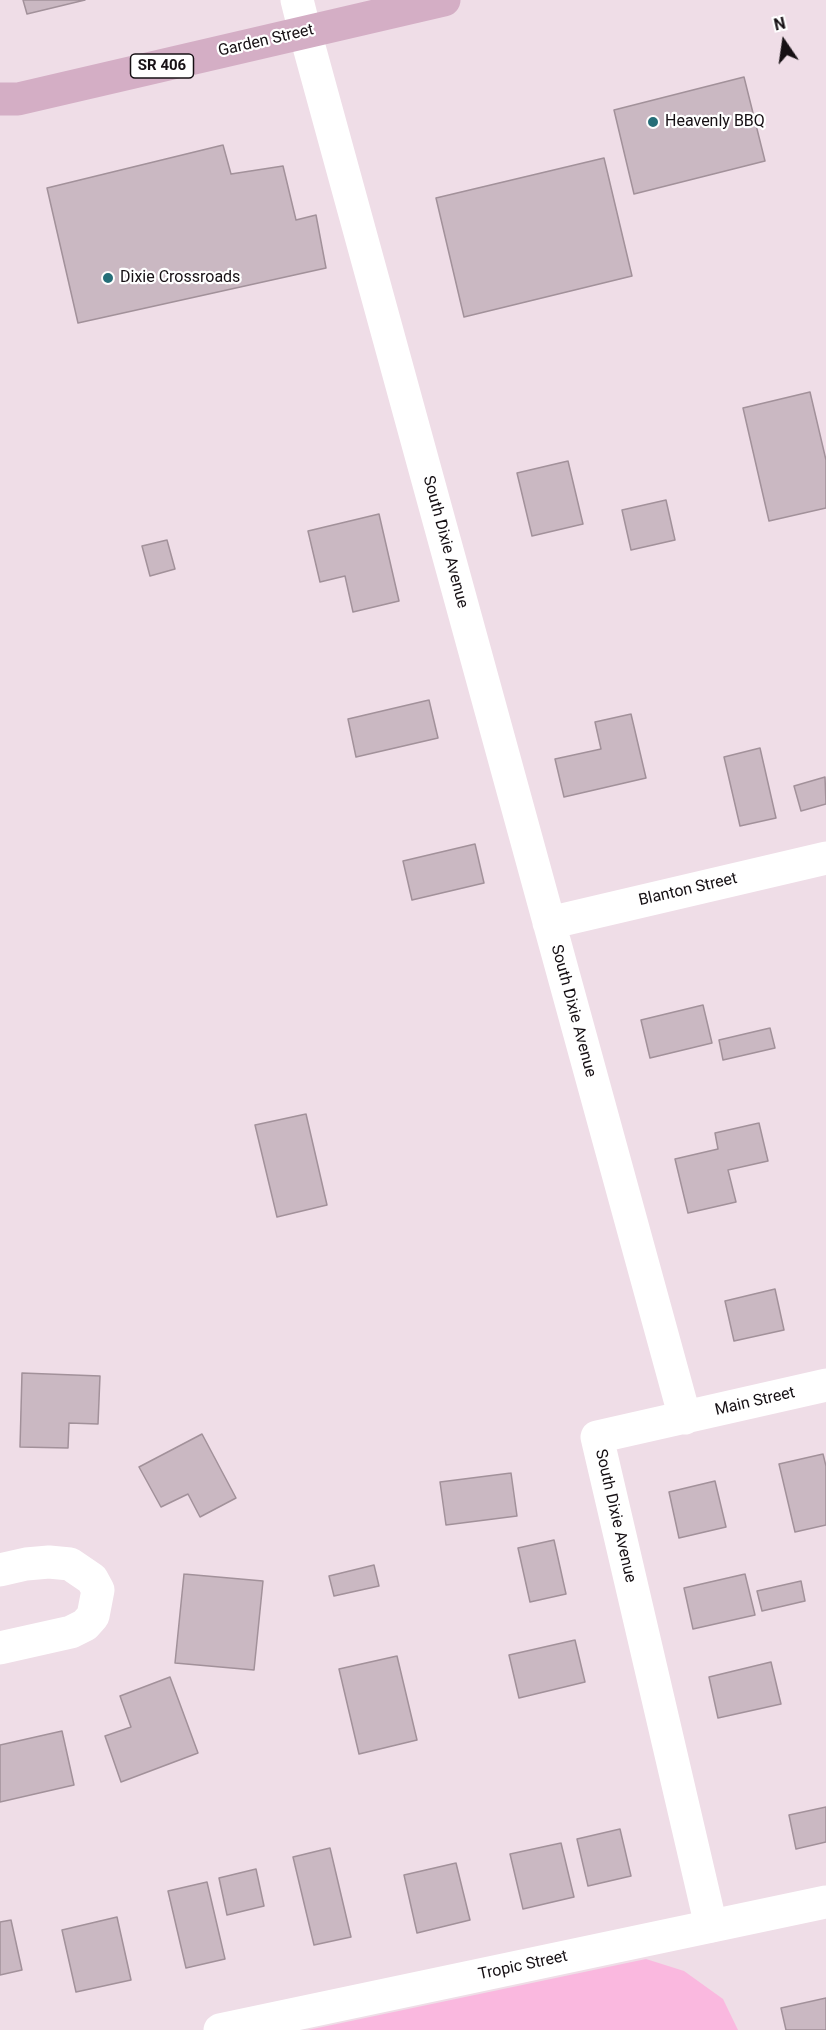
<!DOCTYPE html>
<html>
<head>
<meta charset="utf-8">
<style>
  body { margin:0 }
  #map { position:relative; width:826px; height:2030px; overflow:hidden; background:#efdde7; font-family:Roboto,sans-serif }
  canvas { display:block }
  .north { position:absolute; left:754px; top:12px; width:60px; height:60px; -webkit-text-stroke:4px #fff; paint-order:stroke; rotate:347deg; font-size:16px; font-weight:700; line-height:24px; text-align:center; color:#161014 }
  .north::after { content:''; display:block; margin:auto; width:21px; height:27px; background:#161014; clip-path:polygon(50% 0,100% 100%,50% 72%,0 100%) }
</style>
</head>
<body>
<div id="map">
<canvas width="826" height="2030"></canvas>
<div class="north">N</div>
</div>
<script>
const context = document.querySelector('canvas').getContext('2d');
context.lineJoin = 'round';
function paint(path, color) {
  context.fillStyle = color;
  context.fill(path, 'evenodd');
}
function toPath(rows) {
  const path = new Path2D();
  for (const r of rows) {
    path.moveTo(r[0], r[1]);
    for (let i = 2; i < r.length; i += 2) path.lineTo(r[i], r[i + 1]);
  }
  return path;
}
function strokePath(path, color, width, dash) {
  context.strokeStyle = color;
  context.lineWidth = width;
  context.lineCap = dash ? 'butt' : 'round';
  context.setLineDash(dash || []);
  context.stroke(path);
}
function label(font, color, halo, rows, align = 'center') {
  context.font = font + ' Roboto,sans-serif';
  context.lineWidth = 4.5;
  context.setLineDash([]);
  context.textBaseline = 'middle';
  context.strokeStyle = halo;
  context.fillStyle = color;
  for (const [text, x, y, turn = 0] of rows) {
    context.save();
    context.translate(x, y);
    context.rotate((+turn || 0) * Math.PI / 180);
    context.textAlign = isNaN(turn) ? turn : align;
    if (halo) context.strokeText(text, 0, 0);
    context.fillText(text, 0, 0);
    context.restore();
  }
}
paint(toPath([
  [646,1959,684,1971,723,1999,738,2030,308,2030]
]), '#fab8df');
const building = toPath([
  [23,0,85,0,27,14,23,0],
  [744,77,765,161,634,194,614,110,744,77],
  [223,145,231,174,283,166,296,220,316,215,326,268,78,323,47,188,223,145],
  [604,158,632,276,464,317,436,198,604,158],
  [810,392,826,460,826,508,769,521,743,408,810,392],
  [568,461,583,524,532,536,517,473,568,461],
  [666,500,675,540,631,550,622,510,666,500],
  [379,514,399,601,353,612,345,576,320,582,308,531,379,514],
  [167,540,175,569,150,576,142,546,167,540],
  [429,700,438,738,356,757,348,719,429,700],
  [631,714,646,778,564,797,555,759,601,749,595,722,631,714],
  [760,748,776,818,740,826,724,757,760,748],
  [825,777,826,804,801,811,794,786,825,777],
  [475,844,484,883,412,900,403,861,475,844],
  [703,1005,712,1043,650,1058,641,1020,703,1005],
  [770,1028,775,1048,723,1060,719,1040,770,1028],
  [306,1114,327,1205,277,1217,255,1125,306,1114],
  [759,1123,768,1161,728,1170,736,1202,688,1213,675,1159,718,1149,715,1133,759,1123],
  [775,1289,784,1330,734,1341,725,1301,775,1289],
  [22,1373,100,1376,98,1424,69,1423,68,1448,20,1447,22,1373],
  [202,1434,236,1498,200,1517,188,1494,161,1507,139,1467,202,1434],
  [823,1454,826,1466,826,1525,795,1532,779,1464,823,1454],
  [511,1473,517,1516,446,1525,440,1482,511,1473],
  [715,1481,726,1527,679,1538,669,1492,715,1481],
  [554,1540,566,1594,530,1602,518,1548,554,1540],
  [374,1565,379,1586,334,1596,329,1576,374,1565],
  [184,1574,263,1581,254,1670,175,1663,184,1574],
  [745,1574,755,1615,693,1629,684,1588,745,1574],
  [801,1581,805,1601,762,1611,757,1591,801,1581],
  [575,1640,585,1682,519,1698,509,1655,575,1640],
  [397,1656,417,1740,359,1754,339,1669,397,1656],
  [771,1662,781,1704,718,1718,709,1677,771,1662],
  [170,1677,198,1753,121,1782,105,1736,131,1727,120,1696,170,1677],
  [62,1731,74,1785,0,1802,0,1745,62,1731],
  [826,1807,826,1842,796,1849,789,1815,826,1807],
  [620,1829,631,1876,588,1886,577,1839,620,1829],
  [561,1843,574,1897,523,1909,510,1854,561,1843],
  [330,1848,351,1937,314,1945,293,1857,330,1848],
  [456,1863,470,1920,417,1933,404,1875,456,1863],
  [256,1869,264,1906,227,1915,219,1878,256,1869],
  [207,1882,225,1959,186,1968,168,1891,207,1882],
  [117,1917,131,1980,76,1992,62,1930,117,1917],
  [11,1920,22,1970,0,1975,0,1922,11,1920],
  [826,1998,826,2030,786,2030,781,2008,826,1998]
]);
paint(building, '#cab8c2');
strokePath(building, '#a2919a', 1.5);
strokePath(toPath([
  [305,32,685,1418],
  [549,923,826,858],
  [0,1570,26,1564,49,1562,70,1564,92,1579,98,1590,93,1616,85,1625,71,1632,0,1648],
  [711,1926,597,1437,826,1385]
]), '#fff', 33);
strokePath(toPath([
  [297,0,305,32],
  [220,2030,826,1902]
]), '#fff', 33);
strokePath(toPath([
  [0,99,18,99,444,0]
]), '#d4aec5', 33);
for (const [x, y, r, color] of [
  [653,122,6,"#256e78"],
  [108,278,6,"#256e78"]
]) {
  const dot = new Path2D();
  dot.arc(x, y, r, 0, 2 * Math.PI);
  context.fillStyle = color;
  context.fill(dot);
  strokePath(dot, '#fff', 2);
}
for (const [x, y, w] of [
  [162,66,63]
]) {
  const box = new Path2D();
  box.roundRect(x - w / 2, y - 12, w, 24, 4.5);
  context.fillStyle = '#fff';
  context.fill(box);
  strokePath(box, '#161014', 1.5);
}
label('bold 15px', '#161014', null, [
  ["SR 406",162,66]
]);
label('16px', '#161014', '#fff', [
  ["Garden Street",266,41,-13],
  ["South Dixie Avenue",445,542,75],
  ["Blanton Street",688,890,-13],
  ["South Dixie Avenue",573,1011,75],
  ["Main Street",755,1402,-13],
  ["South Dixie Avenue",615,1516,77],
  ["Tropic Street",523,1966,-12]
]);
label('16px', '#161014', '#fff', [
  ["Heavenly BBQ",665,122],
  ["Dixie Crossroads",120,278]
], 'left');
</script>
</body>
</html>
